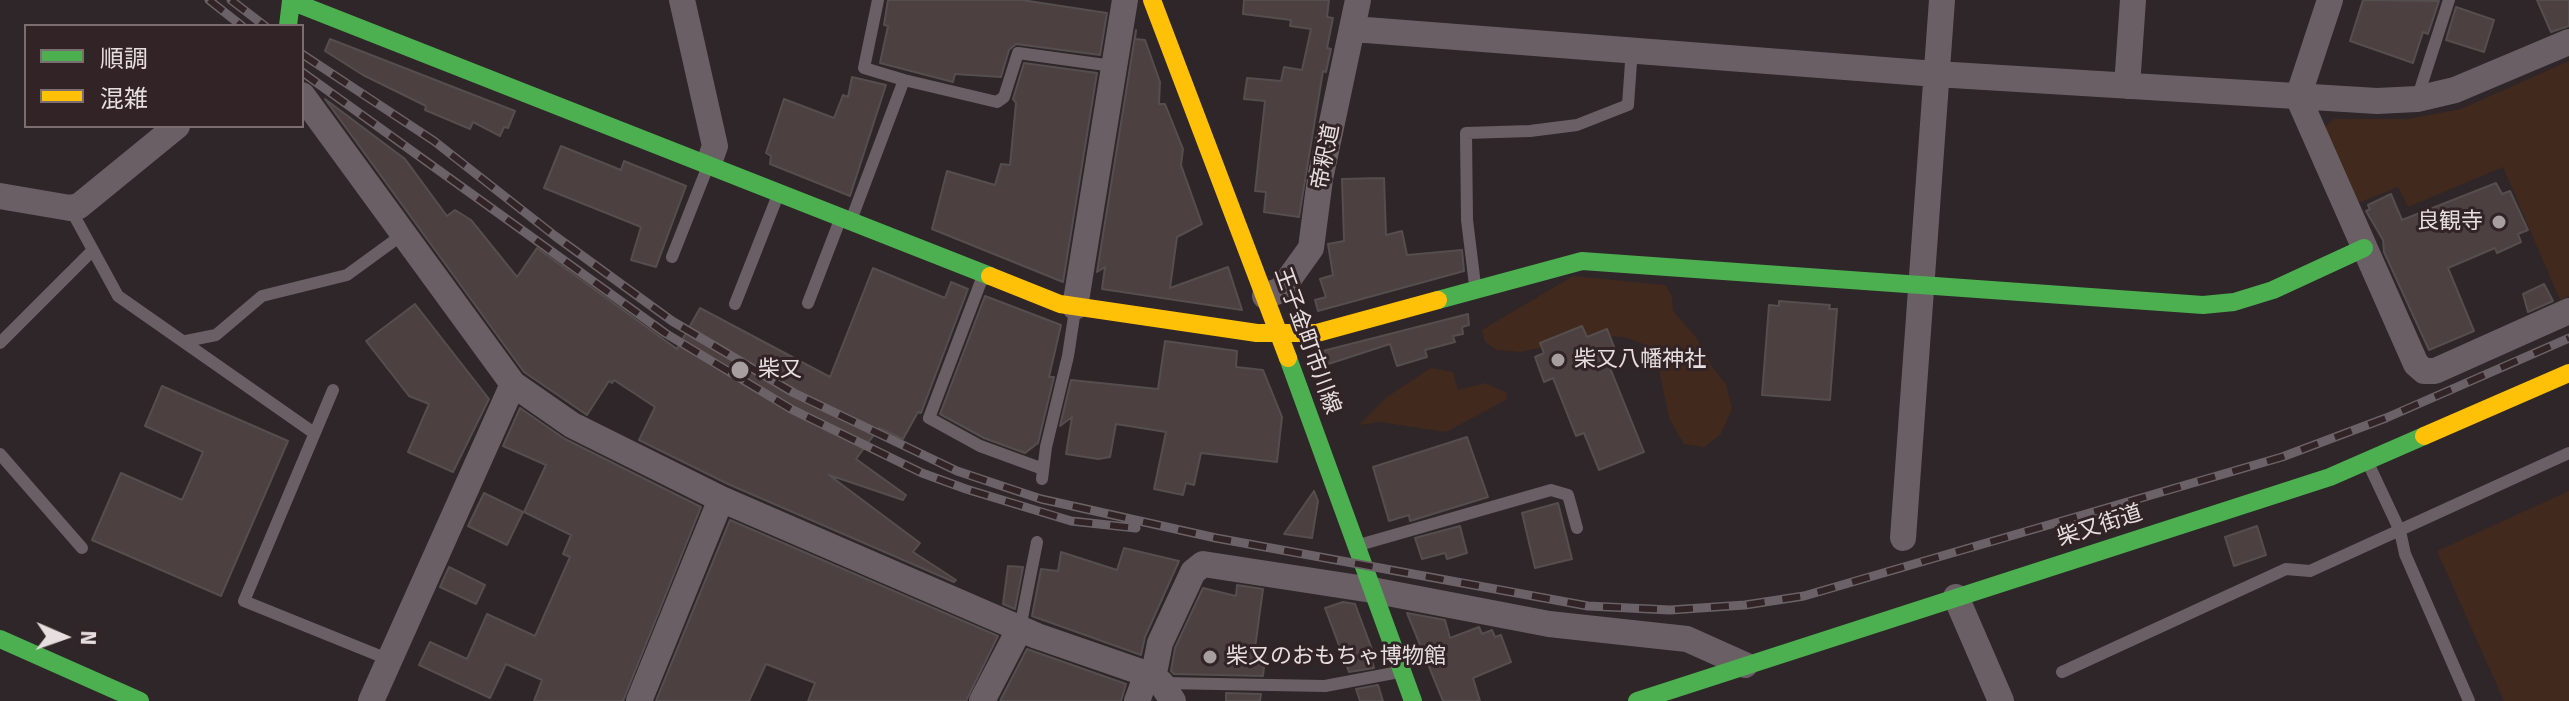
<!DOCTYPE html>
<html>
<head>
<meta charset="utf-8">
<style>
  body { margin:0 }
  #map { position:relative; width:2569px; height:701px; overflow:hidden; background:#2e2628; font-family:"Fira Sans","Noto Sans JP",sans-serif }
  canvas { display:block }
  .legend { position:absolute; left:24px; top:24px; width:280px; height:104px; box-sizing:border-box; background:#312326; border:2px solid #7a6e70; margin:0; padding:10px 14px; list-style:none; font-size:24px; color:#e7dedf }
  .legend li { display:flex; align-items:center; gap:16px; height:40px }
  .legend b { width:40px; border:2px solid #7a6e70 }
  .north { position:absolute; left:24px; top:597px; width:80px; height:80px; -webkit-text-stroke:6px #312326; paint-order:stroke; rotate:92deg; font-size:22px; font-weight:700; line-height:32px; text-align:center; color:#e7dedf }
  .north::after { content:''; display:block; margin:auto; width:28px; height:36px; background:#e7dedf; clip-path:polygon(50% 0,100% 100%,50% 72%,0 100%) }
</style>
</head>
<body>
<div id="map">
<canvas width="2569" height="701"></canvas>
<ul class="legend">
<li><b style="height:10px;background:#4caf50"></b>順調</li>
<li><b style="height:10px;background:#ffc107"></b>混雑</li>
</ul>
<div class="north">N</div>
</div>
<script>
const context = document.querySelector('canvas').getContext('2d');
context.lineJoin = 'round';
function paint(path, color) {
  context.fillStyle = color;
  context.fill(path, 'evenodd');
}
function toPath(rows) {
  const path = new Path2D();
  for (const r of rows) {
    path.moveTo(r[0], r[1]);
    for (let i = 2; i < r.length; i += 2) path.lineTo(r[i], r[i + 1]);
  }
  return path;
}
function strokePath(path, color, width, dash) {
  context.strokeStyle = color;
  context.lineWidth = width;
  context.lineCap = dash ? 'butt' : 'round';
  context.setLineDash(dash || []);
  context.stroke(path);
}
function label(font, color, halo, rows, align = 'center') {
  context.font = font + ' "Fira Sans","Noto Sans JP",sans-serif';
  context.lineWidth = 6;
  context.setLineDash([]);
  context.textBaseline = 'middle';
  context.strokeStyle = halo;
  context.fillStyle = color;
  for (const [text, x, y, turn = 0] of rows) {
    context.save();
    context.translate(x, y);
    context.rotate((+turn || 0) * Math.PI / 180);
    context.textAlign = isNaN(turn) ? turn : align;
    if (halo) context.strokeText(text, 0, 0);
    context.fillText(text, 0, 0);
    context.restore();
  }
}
paint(toPath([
  [2569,61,2569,296,2560,300,2503,167,2408,207,2398,187,2358,203,2325,127,2334,119,2408,119,2461,109],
  [1573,276,1665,285,1672,296,1673,311,1696,337,1712,367,1726,384,1732,409,1721,434,1704,447,1684,444,1669,418,1657,360,1643,344,1624,337,1599,336,1520,352,1497,350,1485,342,1482,330],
  [1431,368,1453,372,1458,390,1485,383,1507,393,1506,400,1446,432,1380,422,1359,425,1387,397],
  [2569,491,2569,701,2504,701,2437,551]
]), '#42291d');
const building = toPath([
  [888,0,1022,0,1107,13,1100,55,1016,44,1009,50,1001,77,955,74,953,82,880,63,888,26,884,25,888,0],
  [1244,0,1329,0,1327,17,1333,18,1327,48,1331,49,1326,72,1323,71,1299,217,1264,212,1266,192,1255,191,1265,101,1244,99,1247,78,1281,81,1284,67,1302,70,1311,29,1290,26,1291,20,1243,14,1244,0],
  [2363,0,2439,1,2428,34,2423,32,2413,63,2350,41,2363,0],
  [2537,0,2569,0,2569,26,2551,32,2537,0],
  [2456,7,2494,20,2484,52,2446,40,2456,7],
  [1136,30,1135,39,1145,40,1160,82,1159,104,1165,104,1183,149,1181,165,1202,224,1177,237,1170,288,1228,267,1242,310,1102,289,1105,267,1097,272,1136,30],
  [330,39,515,111,508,128,504,127,500,136,473,122,470,129,425,110,426,106,363,75,325,51,330,39],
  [1024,63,1097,73,1063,282,932,229,947,171,995,185,1001,164,1010,165,1016,103,1013,99,1024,63],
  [852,77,886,85,850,196,770,164,771,156,766,153,784,99,834,118,843,95,848,97,852,77],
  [325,99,405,159,447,216,455,210,471,220,517,277,537,248,677,349,700,308,830,377,873,268,945,298,951,282,968,289,921,413,918,412,903,439,879,428,856,459,906,495,903,500,829,475,920,543,913,552,956,580,954,582,728,484,639,440,655,407,614,380,612,383,609,381,587,415,524,372,325,99],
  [561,146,621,170,624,161,686,186,656,267,631,260,641,227,544,188,561,146],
  [1384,178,1386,235,1402,231,1407,255,1462,250,1464,271,1318,311,1315,300,1326,297,1320,279,1333,275,1328,244,1344,241,1342,179,1384,178],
  [2496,183,2502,194,2510,191,2528,230,2518,234,2521,242,2497,253,2495,248,2448,268,2474,331,2429,350,2384,252,2383,240,2366,211,2370,209,2368,205,2391,194,2402,220,2496,183],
  [2544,284,2553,301,2528,312,2523,294,2544,284],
  [985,296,1061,325,1049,377,1054,377,1038,443,1025,453,984,438,940,414,985,296],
  [1779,301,1830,305,1829,309,1837,309,1830,400,1762,395,1769,305,1779,306,1779,301],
  [415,304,489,399,453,472,408,452,429,404,409,396,366,341,415,304],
  [1468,314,1469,325,1462,327,1463,334,1453,336,1455,342,1425,350,1427,357,1397,366,1390,344,1316,368,1311,354,1468,314],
  [1582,326,1587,337,1607,329,1615,349,1604,353,1644,452,1599,470,1584,433,1576,436,1553,378,1544,382,1535,357,1544,353,1540,343,1582,326],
  [1165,341,1237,351,1236,367,1263,370,1282,417,1277,462,1201,453,1194,485,1186,483,1183,495,1154,489,1166,432,1116,424,1110,457,1098,459,1066,454,1072,417,1060,426,1071,380,1158,389,1165,341],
  [162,386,288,441,221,596,92,540,121,473,182,500,203,452,145,426,162,386],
  [520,408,565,439,701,507,623,701,534,701,542,680,506,664,490,698,419,665,430,642,467,659,487,614,535,636,570,557,563,554,571,535,524,512,546,465,503,446,520,408],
  [1467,437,1488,497,1410,521,1409,515,1389,521,1373,467,1467,437],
  [1314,491,1318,501,1312,538,1284,534,1314,491],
  [484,493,523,512,507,545,468,526,484,493],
  [1558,503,1572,559,1535,568,1522,513,1558,503],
  [730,520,998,636,966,701,808,701,815,683,766,664,749,701,656,701,730,520],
  [1460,526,1467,553,1447,559,1445,553,1422,559,1415,538,1460,526],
  [2257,526,2266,555,2234,566,2225,537,2257,526],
  [1124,548,1179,561,1145,637,1141,655,1032,616,1041,569,1058,571,1061,552,1117,570,1124,548],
  [1008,566,1023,567,1015,609,1003,604,1008,566],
  [449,567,485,585,476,604,440,587,449,567],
  [1237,585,1263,589,1255,648,1266,649,1263,676,1174,674,1171,671,1175,648,1203,588,1236,596,1237,585],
  [1343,602,1355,604,1373,652,1370,653,1374,668,1349,672,1325,608,1343,602],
  [1407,613,1445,620,1450,638,1479,627,1482,634,1492,630,1495,637,1501,635,1511,662,1473,678,1480,701,1443,701,1407,613],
  [1027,649,1126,684,1121,701,1000,701,1027,649],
  [1378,685,1383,701,1360,701,1356,689,1378,685],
  [1226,693,1261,694,1260,701,1226,701,1226,693]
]);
paint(building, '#4d4041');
strokePath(building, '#554e4e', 2);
strokePath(toPath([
  [878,0,864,68,904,80,997,102,1004,97,1018,53,1113,66],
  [2417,99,2449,0],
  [70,208,118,296,314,433],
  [853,215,904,80],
  [672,257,708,166],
  [983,276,929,418,980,446,1043,469],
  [1475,285,1467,220,1466,133,1530,131,1577,125,1628,105,1632,48],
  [808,303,840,220],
  [735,304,778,195],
  [186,341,216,335,262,296,347,275,402,235],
  [0,343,93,250],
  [333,390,244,601,390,660],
  [0,454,82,548],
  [2369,465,2400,531,2405,554,2469,701],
  [1042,479,1046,447,1068,356,1075,310],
  [1359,545,1551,490,1568,495,1577,528],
  [1020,628,1037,542],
  [2062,672,2286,569,2310,571,2569,453],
  [1163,683,1325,686,1399,672]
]), '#6a5f65', 12);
strokePath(toPath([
  [682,0,715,146,709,163],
  [2330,0,2298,97,2416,364,2424,371,2435,371,2569,311],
  [1353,29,1936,74,2377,101,2417,99,2455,90,2569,42],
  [2127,86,2133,0],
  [302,95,513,384,572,425,721,499,1037,636,1147,674,1161,683,1173,701],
  [0,196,70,208,79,206,177,126],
  [1265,296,1281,290,1311,248,1320,179,1358,0],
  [1075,307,1125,0],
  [1903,538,1942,0],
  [1956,597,2001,701],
  [1153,678,1160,643,1193,572,1203,564,1372,590,1549,624,1687,639,1745,665],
  [371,701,513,384],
  [639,701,721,499],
  [982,701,1020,628],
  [1137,701,1147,674]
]), '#6a5f65', 26);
strokePath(toPath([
  [288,26,291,1,990,276],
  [1438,300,1582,261,2203,305,2234,302,2273,290,2364,248],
  [1288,358,1413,701],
  [0,639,140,701],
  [1637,701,2330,477,2424,436]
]), '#4caf50', 18);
strokePath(toPath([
  [1152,0,1288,358],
  [990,276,1060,304,1257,333,1317,333,1438,300],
  [2424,436,2569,373]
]), '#ffc107', 18);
const rail = toPath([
  [209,0,242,26],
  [231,0,265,26],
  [302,54,434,141,555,236,672,321,794,393,957,471,1041,499,1216,538,1588,606,1670,610,1745,605,1804,596,2282,457,2386,418,2569,338],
  [302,72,665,333,791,409,922,473,966,489,1071,521,1136,528]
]);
strokePath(rail, '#6b6267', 9);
strokePath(rail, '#312326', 6, [18]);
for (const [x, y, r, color] of [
  [2499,222,8,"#a69e9f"],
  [1558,360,8,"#a69e9f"],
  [740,370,10,"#a69e9f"],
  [1210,657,8,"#a69e9f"]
]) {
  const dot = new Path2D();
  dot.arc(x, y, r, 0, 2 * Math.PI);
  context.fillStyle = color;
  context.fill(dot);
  strokePath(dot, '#312326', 3);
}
label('22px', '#e7dedf', '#312326', [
  ["帝釈道",1326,157,-79],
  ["王子金町市川線",1307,341,70],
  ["柴又街道",2100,526,-18]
]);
label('22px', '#e7dedf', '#312326', [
  ["良観寺",2483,222,"right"],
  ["柴又八幡神社",1574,360],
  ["柴又",758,370],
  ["柴又のおもちゃ博物館",1226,657]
], 'left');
</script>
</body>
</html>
